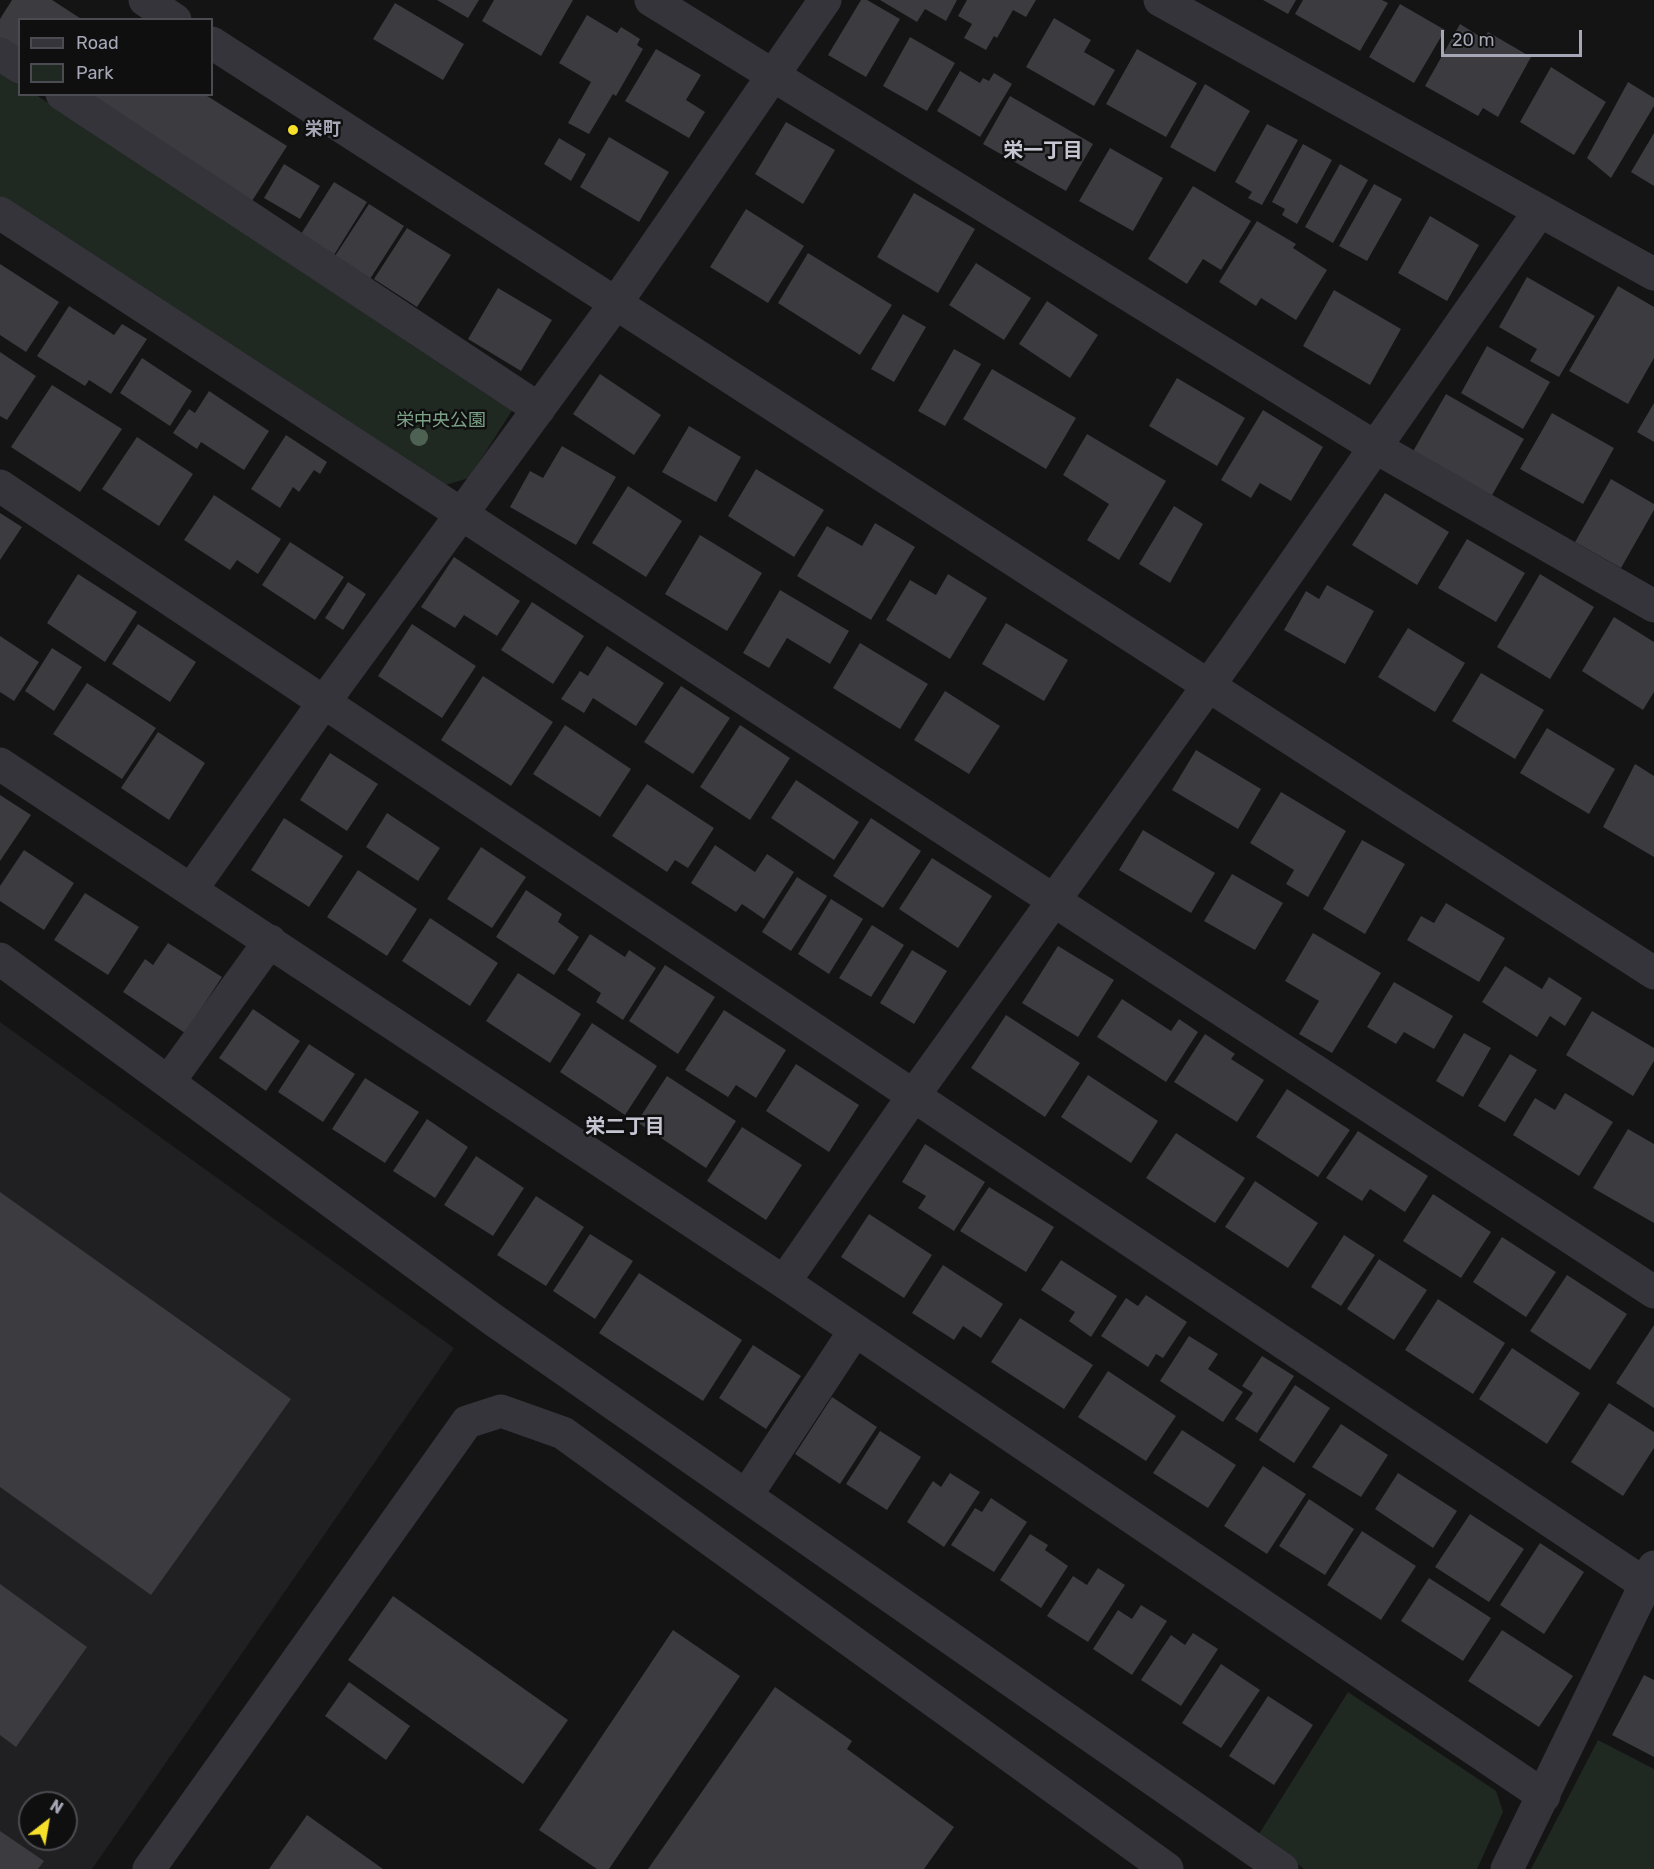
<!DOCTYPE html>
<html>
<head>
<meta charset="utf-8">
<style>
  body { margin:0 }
  #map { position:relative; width:1654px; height:1869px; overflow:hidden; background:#141415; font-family:Rubik,sans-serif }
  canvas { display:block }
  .legend { position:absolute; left:18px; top:18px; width:195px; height:78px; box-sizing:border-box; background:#0f0f10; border:2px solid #4b4b52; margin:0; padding:8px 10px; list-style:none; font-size:18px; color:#a5a6b6 }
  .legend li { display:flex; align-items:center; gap:12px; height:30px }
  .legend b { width:30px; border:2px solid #4b4b52 }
  .north { position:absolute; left:18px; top:1791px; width:60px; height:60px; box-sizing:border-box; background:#0f0f10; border:2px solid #4b4b52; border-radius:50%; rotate:31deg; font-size:16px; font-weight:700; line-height:24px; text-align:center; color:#a5a6b6 }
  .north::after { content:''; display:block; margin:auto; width:21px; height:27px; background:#f6e02a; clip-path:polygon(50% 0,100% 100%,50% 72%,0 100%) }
  .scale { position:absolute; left:1441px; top:30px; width:141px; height:27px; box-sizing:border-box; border:3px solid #a5a6b6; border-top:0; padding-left:8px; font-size:18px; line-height:21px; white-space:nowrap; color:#a5a6b6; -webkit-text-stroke:4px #0f0f10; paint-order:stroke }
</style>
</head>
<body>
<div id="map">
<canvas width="1654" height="1869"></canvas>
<ul class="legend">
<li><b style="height:8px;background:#35343a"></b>Road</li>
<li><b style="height:16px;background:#202822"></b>Park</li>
</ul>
<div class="north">N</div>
<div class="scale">20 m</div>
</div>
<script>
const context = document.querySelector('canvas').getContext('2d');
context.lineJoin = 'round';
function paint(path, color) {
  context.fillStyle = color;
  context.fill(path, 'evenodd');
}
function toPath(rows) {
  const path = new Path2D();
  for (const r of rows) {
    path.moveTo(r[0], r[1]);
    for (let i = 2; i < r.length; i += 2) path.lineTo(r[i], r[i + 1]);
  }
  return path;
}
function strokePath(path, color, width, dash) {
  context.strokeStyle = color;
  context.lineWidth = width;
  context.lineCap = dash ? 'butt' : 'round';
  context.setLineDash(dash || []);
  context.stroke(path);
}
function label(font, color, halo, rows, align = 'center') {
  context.font = font + ' Rubik,"Noto Sans JP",sans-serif';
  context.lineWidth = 5;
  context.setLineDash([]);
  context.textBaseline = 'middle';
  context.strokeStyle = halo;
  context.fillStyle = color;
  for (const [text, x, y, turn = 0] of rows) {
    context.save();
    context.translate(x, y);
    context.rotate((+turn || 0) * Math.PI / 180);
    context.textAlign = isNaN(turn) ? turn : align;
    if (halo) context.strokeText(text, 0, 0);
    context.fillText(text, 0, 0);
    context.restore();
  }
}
paint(toPath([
  [0,1022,454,1348,92,1869,0,1869],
  [30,1803,66,1803,66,1839,30,1839]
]), '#202022');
paint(toPath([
  [0,71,19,83,20,94,36,95,515,406,469,478,442,486,0,197],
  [1348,1692,1496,1791,1503,1812,1477,1869,1304,1869,1259,1834],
  [1598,1740,1654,1769,1654,1869,1531,1869]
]), '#202822');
paint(toPath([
  [12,0,52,0,83,20,20,20,20,55,0,43,0,19],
  [437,0,479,0,468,18],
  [494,0,573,0,541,56,482,21],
  [861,0,867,0,900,19,866,77,828,55],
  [880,0,957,0,946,21,925,9,917,22],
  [967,0,1036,0,1026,17,1013,10,997,38,994,36,986,50,964,38,972,24,958,16],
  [1263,0,1296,0,1288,14],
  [1303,0,1382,0,1388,3,1360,51,1295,14],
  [395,3,464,44,443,80,373,39],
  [1400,4,1445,30,1414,83,1369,57],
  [587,15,617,33,621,27,640,39,637,45,643,49,616,96,613,94,589,134,568,123,591,82,559,63],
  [1054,18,1091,40,1084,52,1115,70,1094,106,1026,67],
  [1460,24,1484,39,1488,32,1531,57,1498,117,1483,108,1478,116,1425,86],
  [910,37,955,63,927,111,883,86],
  [656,49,701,75,686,100,705,112,689,138,625,101],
  [1137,49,1197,83,1166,137,1106,104],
  [1551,67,1606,102,1574,155,1520,122],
  [960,71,980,83,983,78,989,81,994,73,1012,84,980,137,937,111],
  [1628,82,1654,98,1654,106,1611,178,1587,158],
  [1205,84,1250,111,1215,172,1170,147],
  [82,94,204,94,287,146,252,201],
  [1010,96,1093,144,1066,191,983,144],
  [786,122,835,150,803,204,755,174],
  [1267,124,1298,140,1262,205,1248,198,1252,192,1235,182],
  [1654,133,1654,186,1631,172],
  [609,137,669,172,639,222,580,187],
  [559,138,586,154,571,181,544,164],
  [1303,144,1332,160,1297,224,1282,215,1285,209,1272,202],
  [1110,148,1163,178,1133,231,1079,201],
  [284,164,320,186,300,219,264,198],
  [1340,164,1368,180,1333,243,1305,227],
  [334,182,367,202,334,255,301,234],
  [1374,184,1402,199,1367,261,1339,246],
  [1193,186,1251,221,1221,270,1203,259,1187,284,1148,259],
  [914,193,975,229,938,293,877,257],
  [369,204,404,226,370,279,335,256],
  [746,209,804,246,768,303,710,267],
  [1430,216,1479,245,1447,301,1398,273],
  [1257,221,1296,244,1293,248,1327,270,1296,320,1261,298,1256,306,1219,282],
  [407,228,451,255,417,307,374,279],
  [808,253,892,305,860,355,778,303],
  [976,263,1031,298,1004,340,949,305],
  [0,264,59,302,26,352,0,335],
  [1527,277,1595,316,1559,377,1530,361,1537,349,1499,327],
  [1618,286,1654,307,1654,358,1628,404,1569,371],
  [498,288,552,320,521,371,468,339],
  [1334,290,1401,329,1370,385,1303,346],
  [1047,301,1098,335,1070,378,1019,344],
  [69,306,114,335,122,324,147,339,111,394,89,380,85,386,37,356],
  [903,314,926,327,894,382,871,369],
  [1487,346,1550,382,1523,429,1461,393],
  [954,349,981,364,945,426,918,411],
  [0,352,36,376,7,420,0,416],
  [142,358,192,391,170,426,120,393],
  [992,369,1076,418,1046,469,963,419],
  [600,374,661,415,634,455,573,414],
  [1177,378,1245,418,1217,466,1149,426],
  [52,385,122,429,80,492,11,447],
  [209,391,269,431,244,470,201,442,197,449,173,433,189,409,195,413],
  [1446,394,1524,439,1491,497,1412,453],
  [1654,403,1654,442,1637,432],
  [1263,410,1323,447,1291,501,1260,483,1251,498,1221,480],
  [1552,413,1614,448,1583,504,1520,469],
  [689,426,741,457,716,502,662,472],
  [1087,434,1166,481,1119,560,1087,540,1109,504,1063,475],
  [286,435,327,462,320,474,314,470,299,492,293,487,280,508,251,489],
  [137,437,193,474,159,526,102,489],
  [562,446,616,477,576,545,510,507,530,471,543,478],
  [756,469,824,510,794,557,728,516],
  [1611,479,1654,504,1654,510,1621,568,1575,542],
  [628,486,682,521,646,577,592,543],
  [1385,493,1449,532,1417,585,1352,545],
  [214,495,281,539,258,574,237,560,230,570,184,540],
  [1174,506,1203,524,1170,583,1139,564],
  [0,513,22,527,0,560],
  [875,523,915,547,871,620,797,576,827,526,862,546],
  [700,535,762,573,727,631,665,594],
  [1467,539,1525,573,1496,622,1438,588],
  [290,542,344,577,315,620,262,585],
  [454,557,520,601,497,636,464,615,455,628,421,607],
  [78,574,137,612,105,662,47,623],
  [948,574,987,598,950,659,886,620,910,580,936,595],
  [1540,574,1594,607,1550,679,1497,647],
  [348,582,366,594,343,630,325,618],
  [1327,585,1374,611,1345,664,1284,630,1306,591,1319,599],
  [780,590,849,631,830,664,787,638,769,668,743,653],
  [532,602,584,636,553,684,501,650],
  [1614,617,1654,642,1654,692,1643,710,1582,671],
  [1006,623,1068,660,1044,701,982,664],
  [138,624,196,662,170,702,112,664],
  [412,624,476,666,442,718,378,676],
  [1408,628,1465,663,1435,712,1378,677],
  [0,636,39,662,14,701,0,692],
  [860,643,928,684,900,729,833,688],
  [607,646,664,683,636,726,593,698,584,713,561,699,580,671,588,676],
  [52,648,82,667,54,711,25,691],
  [1481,673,1544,710,1515,759,1452,721],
  [483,676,553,722,511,786,441,740],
  [87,683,156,728,122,779,53,734],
  [681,686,730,718,693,774,644,742],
  [945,691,1000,726,969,774,914,740],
  [565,725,631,769,600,817,533,774],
  [740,725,790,758,750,820,700,787],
  [1547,728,1615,769,1589,814,1520,773],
  [158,732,205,763,169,820,121,788],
  [1196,750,1261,789,1238,829,1172,790],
  [330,753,378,784,347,831,300,800],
  [1635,764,1654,776,1654,857,1603,827],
  [796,780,859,822,834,860,771,818],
  [647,784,714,828,688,868,675,860,667,872,612,836],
  [1281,792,1346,831,1308,897,1286,884,1294,870,1250,843],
  [0,795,31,815,0,861],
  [387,813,440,848,418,881,366,847],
  [284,818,343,856,309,907,251,870],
  [871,818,921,851,883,908,833,876],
  [1143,830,1215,873,1191,913,1119,870],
  [1362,840,1405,864,1365,934,1323,909],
  [715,845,755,872,767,854,794,872,764,919,742,904,736,912,691,883],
  [481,847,526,877,492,928,447,899],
  [24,850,74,883,44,930,0,901,0,886],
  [932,858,992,896,958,948,899,909],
  [358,870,417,909,387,956,327,917],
  [1232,874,1283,903,1255,950,1204,921],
  [797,877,827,896,791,951,762,932],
  [526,890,562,914,558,922,579,937,554,975,496,937],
  [85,893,139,927,108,975,54,940],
  [831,899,863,919,829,974,798,954],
  [1446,903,1505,938,1479,982,1407,940,1421,916,1434,923],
  [430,918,498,963,470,1006,402,961],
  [872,925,904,945,871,997,839,978],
  [1313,933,1381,973,1332,1053,1299,1034,1319,1001,1285,981],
  [590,934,625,957,629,950,656,968,623,1020,596,1002,601,993,567,970],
  [168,943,222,977,185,1033,123,992,145,959,153,965],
  [1058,946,1114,980,1078,1037,1022,1003],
  [912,950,947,971,914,1024,880,1003],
  [665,965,715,997,678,1054,629,1021],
  [1505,966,1542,989,1549,977,1582,998,1565,1026,1550,1016,1537,1037,1482,1002],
  [518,973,581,1014,550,1063,486,1021],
  [1394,982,1453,1016,1434,1049,1404,1032,1396,1044,1367,1027],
  [1122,999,1171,1031,1179,1019,1198,1032,1166,1082,1097,1037],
  [253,1009,300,1041,266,1091,219,1058],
  [724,1010,786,1050,756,1098,736,1085,728,1097,685,1070],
  [1592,1011,1654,1048,1654,1061,1633,1096,1566,1055],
  [1006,1015,1080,1063,1045,1117,971,1068],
  [592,1023,657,1066,625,1115,560,1072],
  [1464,1033,1491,1048,1463,1097,1436,1081],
  [1205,1034,1235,1054,1231,1059,1264,1080,1237,1122,1174,1082],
  [309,1044,355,1074,323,1122,278,1092],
  [1510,1054,1537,1070,1505,1122,1478,1106],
  [796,1064,859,1105,829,1152,766,1111],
  [1088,1075,1158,1121,1131,1163,1061,1117],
  [667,1076,736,1121,706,1168,637,1122],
  [365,1078,419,1112,385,1163,332,1129],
  [1287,1089,1350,1130,1318,1177,1256,1137],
  [1565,1093,1613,1122,1579,1176,1513,1135,1535,1098,1555,1110],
  [427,1119,468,1147,435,1198,393,1171],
  [742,1127,802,1165,766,1220,707,1181],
  [1628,1129,1654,1144,1654,1223,1593,1188],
  [1358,1131,1428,1176,1405,1212,1370,1189,1362,1201,1326,1178],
  [1176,1133,1245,1178,1215,1223,1146,1178],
  [925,1144,985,1182,954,1231,918,1208,926,1196,902,1182],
  [476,1156,524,1188,493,1236,444,1205],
  [1255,1181,1318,1223,1288,1268,1225,1227],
  [989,1187,1054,1227,1026,1272,960,1231],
  [0,1192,291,1399,151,1595,0,1487],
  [1433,1194,1491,1232,1461,1278,1403,1241],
  [536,1196,584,1227,546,1286,497,1255],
  [869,1214,932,1255,904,1298,841,1257],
  [590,1234,633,1261,595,1319,553,1291],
  [1344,1235,1375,1255,1341,1306,1311,1287],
  [1502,1237,1556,1272,1526,1317,1473,1282],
  [1379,1259,1427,1290,1394,1340,1347,1309],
  [1061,1260,1117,1296,1091,1337,1069,1321,1075,1312,1041,1290],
  [943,1265,1003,1304,981,1338,963,1326,954,1340,912,1313],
  [639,1273,742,1340,703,1401,599,1333],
  [1567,1275,1627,1314,1590,1370,1530,1331],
  [1146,1295,1187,1322,1163,1358,1156,1354,1148,1367,1101,1336,1126,1298,1138,1306],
  [1438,1299,1505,1343,1473,1394,1405,1350],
  [1020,1318,1093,1365,1064,1409,991,1362],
  [1654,1325,1654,1408,1616,1383],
  [1189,1336,1218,1354,1208,1369,1243,1392,1223,1422,1160,1381],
  [753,1345,801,1376,766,1429,719,1398],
  [1512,1348,1580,1393,1547,1444,1479,1399],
  [1262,1356,1294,1376,1257,1433,1235,1419,1253,1393,1242,1386],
  [1108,1371,1176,1416,1146,1461,1078,1417],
  [1295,1385,1330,1408,1294,1463,1259,1440],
  [832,1397,877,1427,840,1484,795,1454],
  [1609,1403,1654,1432,1654,1448,1623,1496,1571,1462],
  [1341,1424,1388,1455,1361,1497,1312,1467],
  [1182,1430,1236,1465,1208,1508,1153,1473],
  [880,1431,921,1457,887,1510,846,1484],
  [1263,1466,1306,1494,1267,1554,1224,1526],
  [950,1473,980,1492,944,1547,907,1522,933,1481,941,1487],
  [1398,1473,1457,1511,1433,1548,1375,1509],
  [991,1498,1027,1522,994,1572,951,1545,975,1508,982,1512],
  [1309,1499,1354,1529,1325,1575,1279,1546],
  [1470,1514,1524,1549,1489,1602,1435,1567],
  [1362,1531,1416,1566,1381,1620,1327,1585],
  [1030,1534,1048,1545,1045,1550,1068,1566,1041,1608,1000,1580],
  [1540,1543,1584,1572,1544,1634,1500,1605],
  [1098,1568,1125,1585,1088,1642,1047,1616,1073,1576,1087,1585],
  [1429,1578,1491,1618,1463,1661,1401,1621],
  [0,1584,87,1647,16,1747,0,1735],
  [393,1596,568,1720,523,1784,348,1660],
  [1141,1605,1167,1621,1132,1675,1093,1649,1118,1610,1132,1619],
  [673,1630,740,1676,609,1869,597,1869,539,1830],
  [1502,1630,1573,1676,1539,1727,1468,1681],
  [1193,1633,1218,1649,1181,1706,1141,1680,1171,1635,1185,1645],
  [1221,1664,1260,1690,1221,1748,1182,1723],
  [1644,1675,1654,1680,1654,1757,1612,1735],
  [349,1682,410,1726,386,1760,325,1716],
  [775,1687,852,1741,847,1749,954,1827,924,1869,648,1869],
  [1268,1696,1313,1725,1274,1785,1229,1756],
  [307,1815,383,1869,269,1869],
  [0,1831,44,1861,38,1869,0,1869]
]), '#3b3b40');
strokePath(toPath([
  [145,0,175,20],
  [651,0,1375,447,1654,606],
  [1160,0,1654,274],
  [212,43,1654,973],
  [0,54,20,67],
  [62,94,539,409],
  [0,213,1654,1292],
  [0,486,1645,1584],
  [0,764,784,1282,1544,1796],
  [191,890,324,702,616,303,825,0],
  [0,959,492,1319,1282,1869],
  [169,1081,270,941],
  [784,1282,914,1095,1234,650,1539,212],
  [746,1496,854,1332],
  [149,1869,467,1422,501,1411,563,1433,1167,1869],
  [1507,1869,1654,1567]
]), '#35343a', 33);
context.fillStyle = '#4d6253';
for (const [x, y] of [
  [419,437]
]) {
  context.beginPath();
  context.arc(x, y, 9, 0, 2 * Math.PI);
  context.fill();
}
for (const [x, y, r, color] of [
  [293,130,6,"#f6e02a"]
]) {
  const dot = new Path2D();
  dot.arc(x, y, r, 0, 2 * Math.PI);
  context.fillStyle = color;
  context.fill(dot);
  strokePath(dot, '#0f0f10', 2);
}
label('bold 18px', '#a5a6b6', '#0f0f10', [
  ["栄町",305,130]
], 'left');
label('18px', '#7ba286', '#0f0f10', [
  ["栄中央公園",441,421]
]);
label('bold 20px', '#c6c6d2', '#0f0f10', [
  ["栄一丁目",1043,151],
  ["栄二丁目",625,1127]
]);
</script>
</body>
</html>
